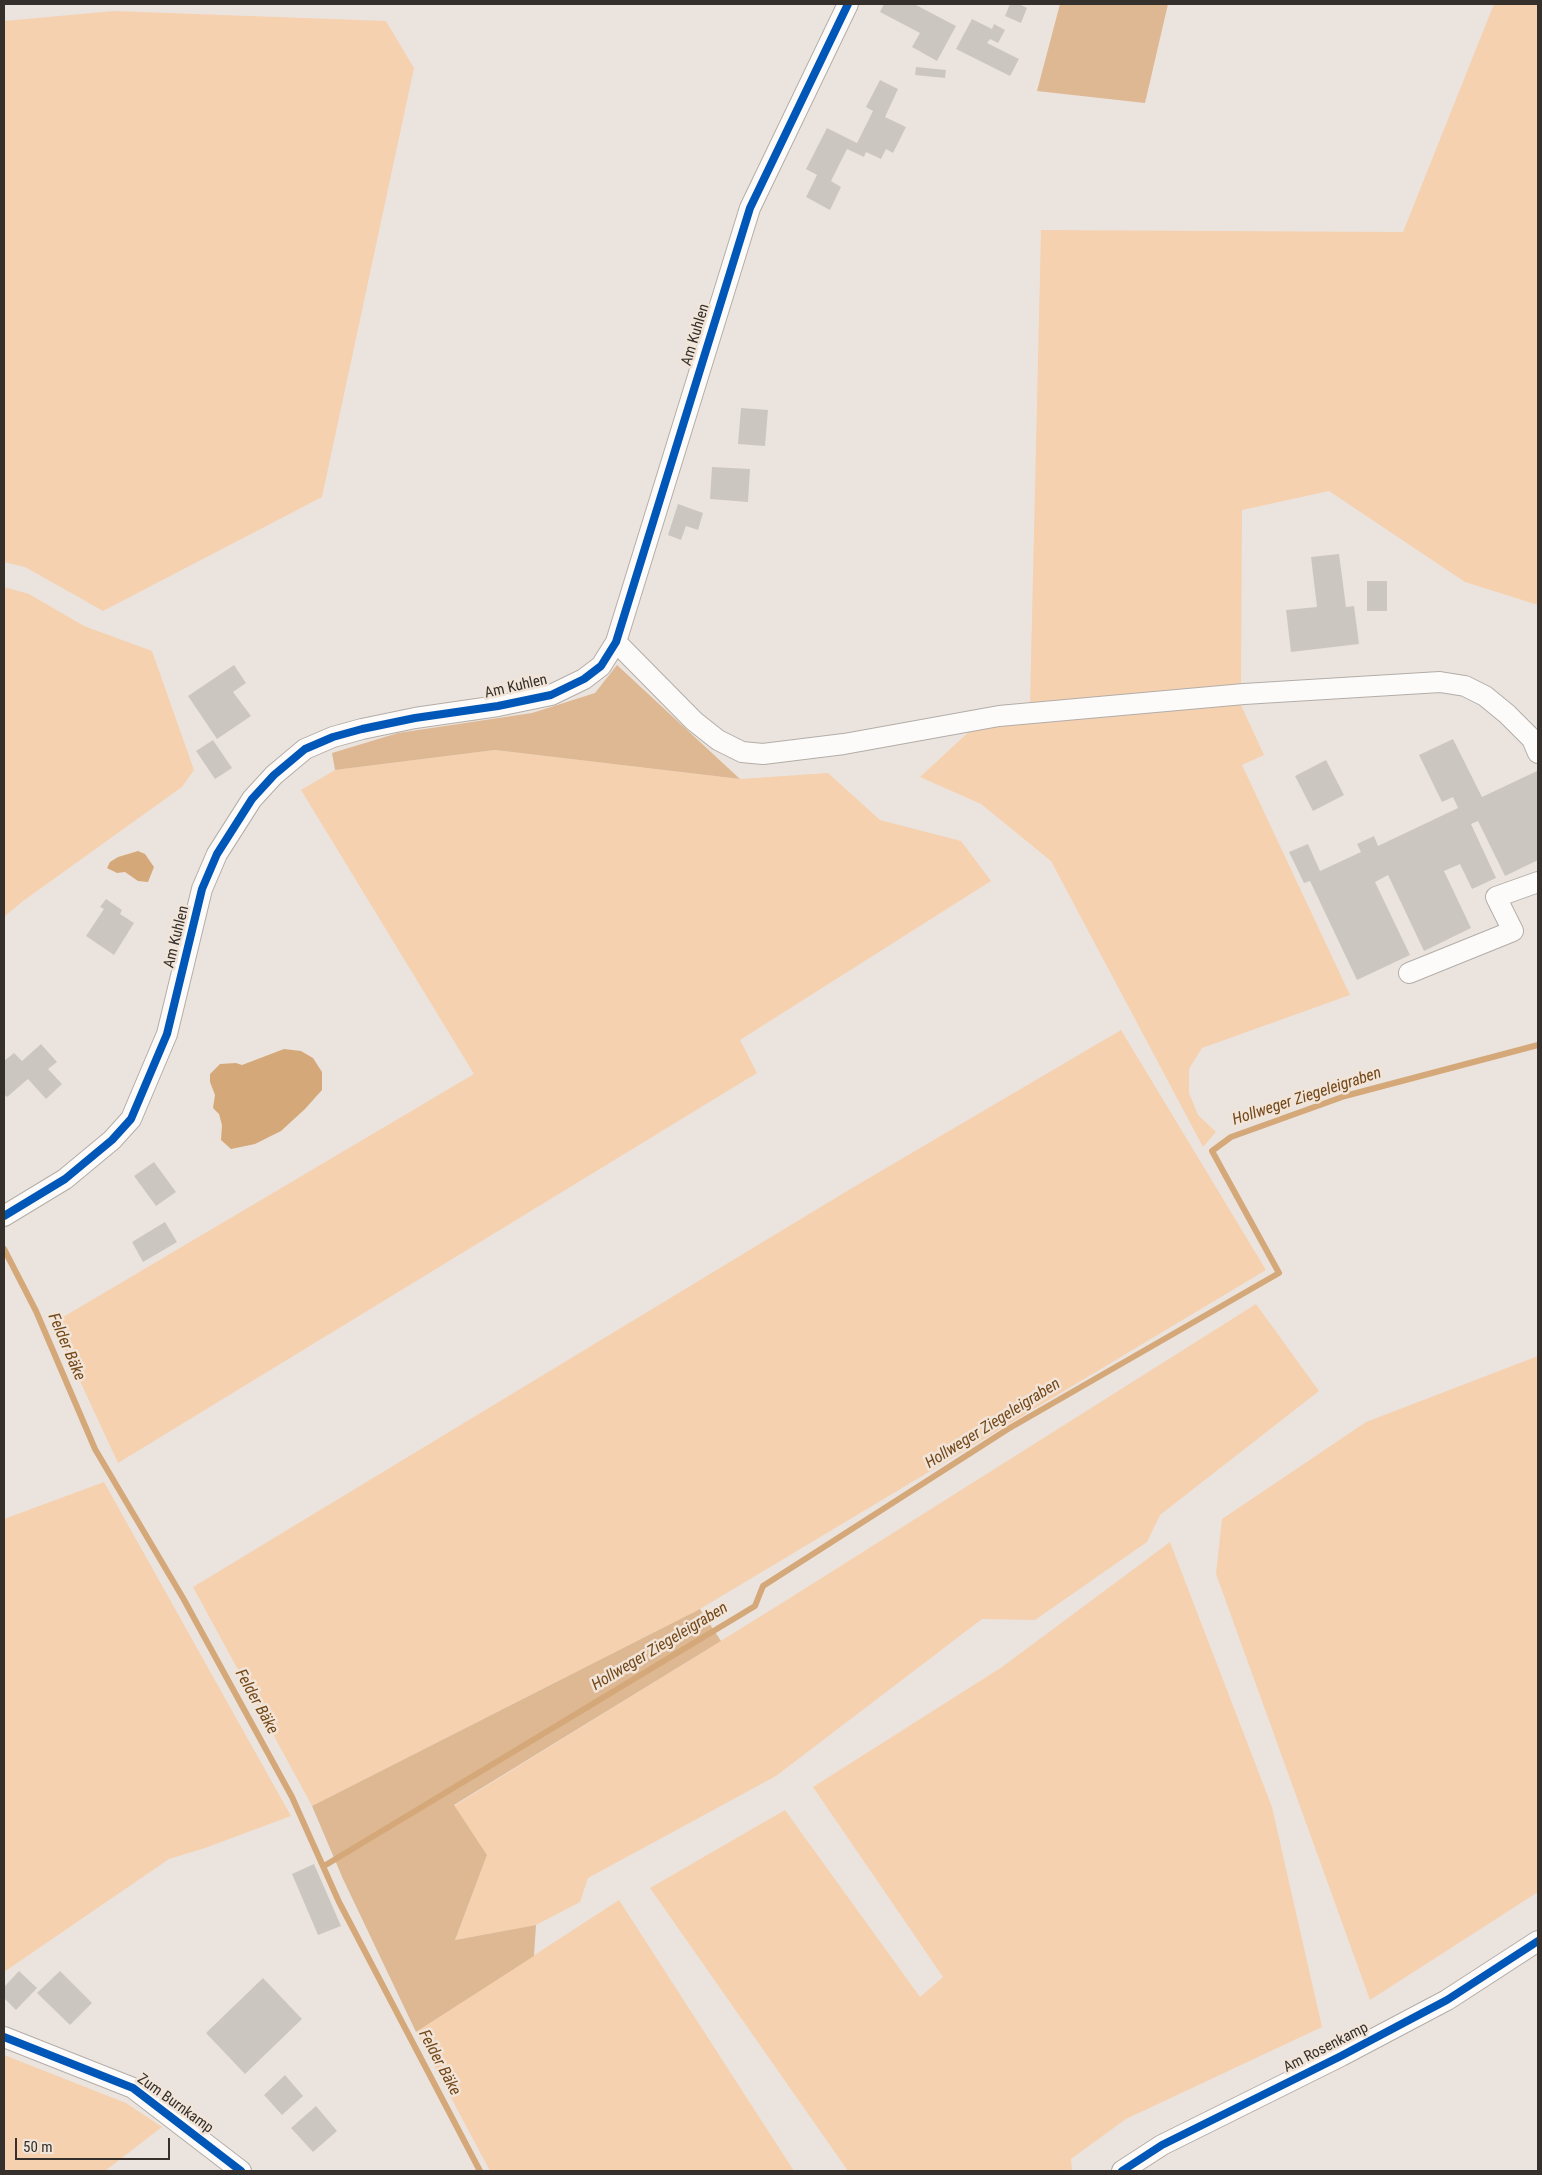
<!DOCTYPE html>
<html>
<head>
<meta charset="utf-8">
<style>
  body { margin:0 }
  #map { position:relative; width:1542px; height:2175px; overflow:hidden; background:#ebe4de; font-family:"Roboto Condensed",sans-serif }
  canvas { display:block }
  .frame { position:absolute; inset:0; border:5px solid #35302b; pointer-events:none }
  .scale { position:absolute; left:15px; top:2138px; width:155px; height:22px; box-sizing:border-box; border:2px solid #35302b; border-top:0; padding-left:6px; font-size:15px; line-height:18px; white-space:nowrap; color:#35302b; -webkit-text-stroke:4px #f1e4d8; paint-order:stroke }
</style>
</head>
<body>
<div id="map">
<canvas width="1542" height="2175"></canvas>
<div class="frame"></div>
<div class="scale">50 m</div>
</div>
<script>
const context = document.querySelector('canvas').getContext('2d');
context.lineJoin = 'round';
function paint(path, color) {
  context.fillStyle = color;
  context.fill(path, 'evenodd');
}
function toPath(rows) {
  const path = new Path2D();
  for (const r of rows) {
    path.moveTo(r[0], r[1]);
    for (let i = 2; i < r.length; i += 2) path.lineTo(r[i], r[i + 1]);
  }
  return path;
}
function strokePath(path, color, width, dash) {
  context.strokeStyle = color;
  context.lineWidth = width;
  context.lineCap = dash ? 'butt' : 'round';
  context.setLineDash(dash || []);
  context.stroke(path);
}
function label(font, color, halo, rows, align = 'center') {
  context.font = font + ' "Roboto Condensed",sans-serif';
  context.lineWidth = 5;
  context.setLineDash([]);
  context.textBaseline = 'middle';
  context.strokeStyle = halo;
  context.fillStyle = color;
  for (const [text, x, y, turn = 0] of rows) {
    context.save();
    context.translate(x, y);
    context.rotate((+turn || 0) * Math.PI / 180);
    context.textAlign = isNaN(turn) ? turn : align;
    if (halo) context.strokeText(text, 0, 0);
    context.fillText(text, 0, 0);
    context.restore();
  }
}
paint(toPath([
  [1494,4,1538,4,1538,605,1465,582,1329,491,1242,510,1241,688,1030,703,1041,230,1403,232],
  [114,11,386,21,414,68,322,497,103,611,25,567,4,562,4,21],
  [4,587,29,594,84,626,152,651,194,770,182,787,23,901,4,917],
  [1240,703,1264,755,1242,765,1350,995,1202,1048,1189,1069,1189,1093,1198,1115,1216,1132,1203,1147,1051,861,981,804,920,777,973,728],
  [495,750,740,779,828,773,880,820,961,841,991,881,740,1040,757,1073,118,1463,53,1323,474,1074,301,790,335,770],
  [1121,1030,1266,1270,700,1609,312,1806,193,1587,847,1191],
  [1256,1304,1319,1391,1160,1515,1147,1542,1035,1620,982,1619,776,1776,588,1878,580,1902,536,1925,455,1940,487,1855,454,1806,774,1608],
  [1538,1356,1538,1892,1370,2000,1216,1574,1222,1519,1366,1422],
  [104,1482,291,1816,205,1848,169,1859,4,1972,4,1519],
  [1170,1542,1272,1807,1322,2027,1126,2119,1071,2159,1072,2171,848,2171,650,1888,785,1810,920,1997,943,1977,813,1787,1002,1667],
  [619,1900,794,2171,490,2171,416,2032],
  [4,2055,126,2103,162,2127,105,2171,4,2171]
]), '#f5d1b0');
paint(toPath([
  [1060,4,1168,4,1145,103,1037,91],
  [617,665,740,779,495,750,335,770,332,753,398,733,532,713,595,693],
  [700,1609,721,1641,454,1805,487,1855,455,1940,536,1925,534,1956,416,2032,343,1879,312,1806]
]), '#deb892');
paint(toPath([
  [138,851,145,854,154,867,148,882,138,881,125,872,117,873,107,868,110,862,118,857],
  [284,1049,301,1051,313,1058,322,1072,322,1090,305,1109,281,1131,255,1144,231,1149,221,1140,222,1125,219,1114,213,1108,215,1095,210,1082,210,1074,220,1064,236,1063,242,1065]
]), '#d5a879');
strokePath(toPath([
  [4,1249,36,1311,95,1449,183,1598,292,1797,339,1902,480,2171],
  [324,1866,755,1606,763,1586,1008,1429,1279,1273,1212,1151,1231,1137,1345,1096,1538,1045]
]), '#d5a879', 6);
paint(toPath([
  [884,4,914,4,956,26,937,61,912,47,920,33,880,12],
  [1010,4,1019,4,1027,8,1021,23,1005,16],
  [972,19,992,29,994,24,1005,30,998,43,990,39,987,43,1019,59,1010,76,956,49],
  [916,67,946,70,945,78,915,75],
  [880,80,898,89,885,117,906,127,893,153,886,149,881,159,866,152,864,157,847,149,831,181,841,187,830,210,806,197,817,175,806,169,827,128,857,143,873,111,866,107],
  [741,408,768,410,765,446,738,444],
  [712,467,750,469,748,502,710,499],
  [678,504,703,513,698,530,686,526,681,540,668,535],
  [1339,554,1346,607,1354,606,1359,644,1291,652,1286,610,1317,607,1311,557],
  [1367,581,1387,581,1387,611,1367,611],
  [234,665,246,683,233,692,251,716,217,739,188,696],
  [1453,739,1482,797,1537,771,1538,860,1505,876,1478,821,1471,824,1496,878,1472,889,1460,864,1444,871,1471,928,1424,951,1388,875,1375,882,1410,955,1357,980,1310,881,1304,883,1289,852,1308,844,1320,871,1361,852,1357,844,1374,836,1378,846,1458,808,1453,797,1442,802,1419,755],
  [213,740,232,768,215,779,196,751],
  [1326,760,1344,795,1313,811,1295,776],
  [106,899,122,910,120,914,134,923,114,955,86,936,104,909,100,907],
  [41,1044,57,1062,48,1069,62,1084,46,1099,28,1079,7,1097,4,1094,4,1061,14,1053,22,1061],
  [154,1162,176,1192,156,1206,134,1176],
  [165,1222,177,1242,143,1262,132,1242],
  [314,1864,341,1926,318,1935,292,1874],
  [19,1971,37,1988,16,2010,4,1998,4,1987],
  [60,1971,92,2003,70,2025,37,1993],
  [263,1978,302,2019,245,2074,206,2033],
  [285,2075,303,2096,282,2115,264,2095],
  [316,2106,337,2131,313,2152,291,2128]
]), '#ccc6c1');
const minor = toPath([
  [616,642,694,721,718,740,742,752,763,754,844,744,999,716,1244,694,1440,682,1465,686,1485,696,1507,714,1532,739,1538,753],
  [1409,973,1513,931,1496,897,1538,882],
  [4,1216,65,1179,112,1140,131,1119,167,1034,202,889,217,854,252,799,274,775,305,749,333,737,362,729,415,718,498,706,551,695,584,679,601,666,616,642,750,208,848,4],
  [4,2037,133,2088,241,2171],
  [1122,2171,1162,2145,1341,2056,1447,2000,1538,1941]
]);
strokePath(minor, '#b3ada8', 22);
strokePath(minor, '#fcfbfa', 20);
strokePath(toPath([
  [4,1216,65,1179,112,1140,131,1119,167,1034,202,889,217,854,252,799,274,775,305,749,333,737,362,729,415,718,498,706,551,695,584,679,601,666,616,642,750,208,848,4],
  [4,2037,133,2088,241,2171],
  [1122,2171,1162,2145,1341,2056,1447,2000,1538,1941]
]), '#0057b8', 8);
label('15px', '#35302b', '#f1e4d8', [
  ["Am Kuhlen",696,335,-73],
  ["Am Kuhlen",516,687,-13],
  ["Am Kuhlen",177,937,-76],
  ["Am Rosenkamp",1326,2048,-27],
  ["Zum Burnkamp",175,2104,36]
]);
label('italic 16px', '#734819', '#f1e4d8', [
  ["Hollweger Ziegeleigraben",1307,1097,-18],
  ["Felder Bäke",66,1347,67],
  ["Hollweger Ziegeleigraben",993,1424,-32],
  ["Hollweger Ziegeleigraben",660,1647,-31],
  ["Felder Bäke",256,1702,61],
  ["Felder Bäke",439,2063,62]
]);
</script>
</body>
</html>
